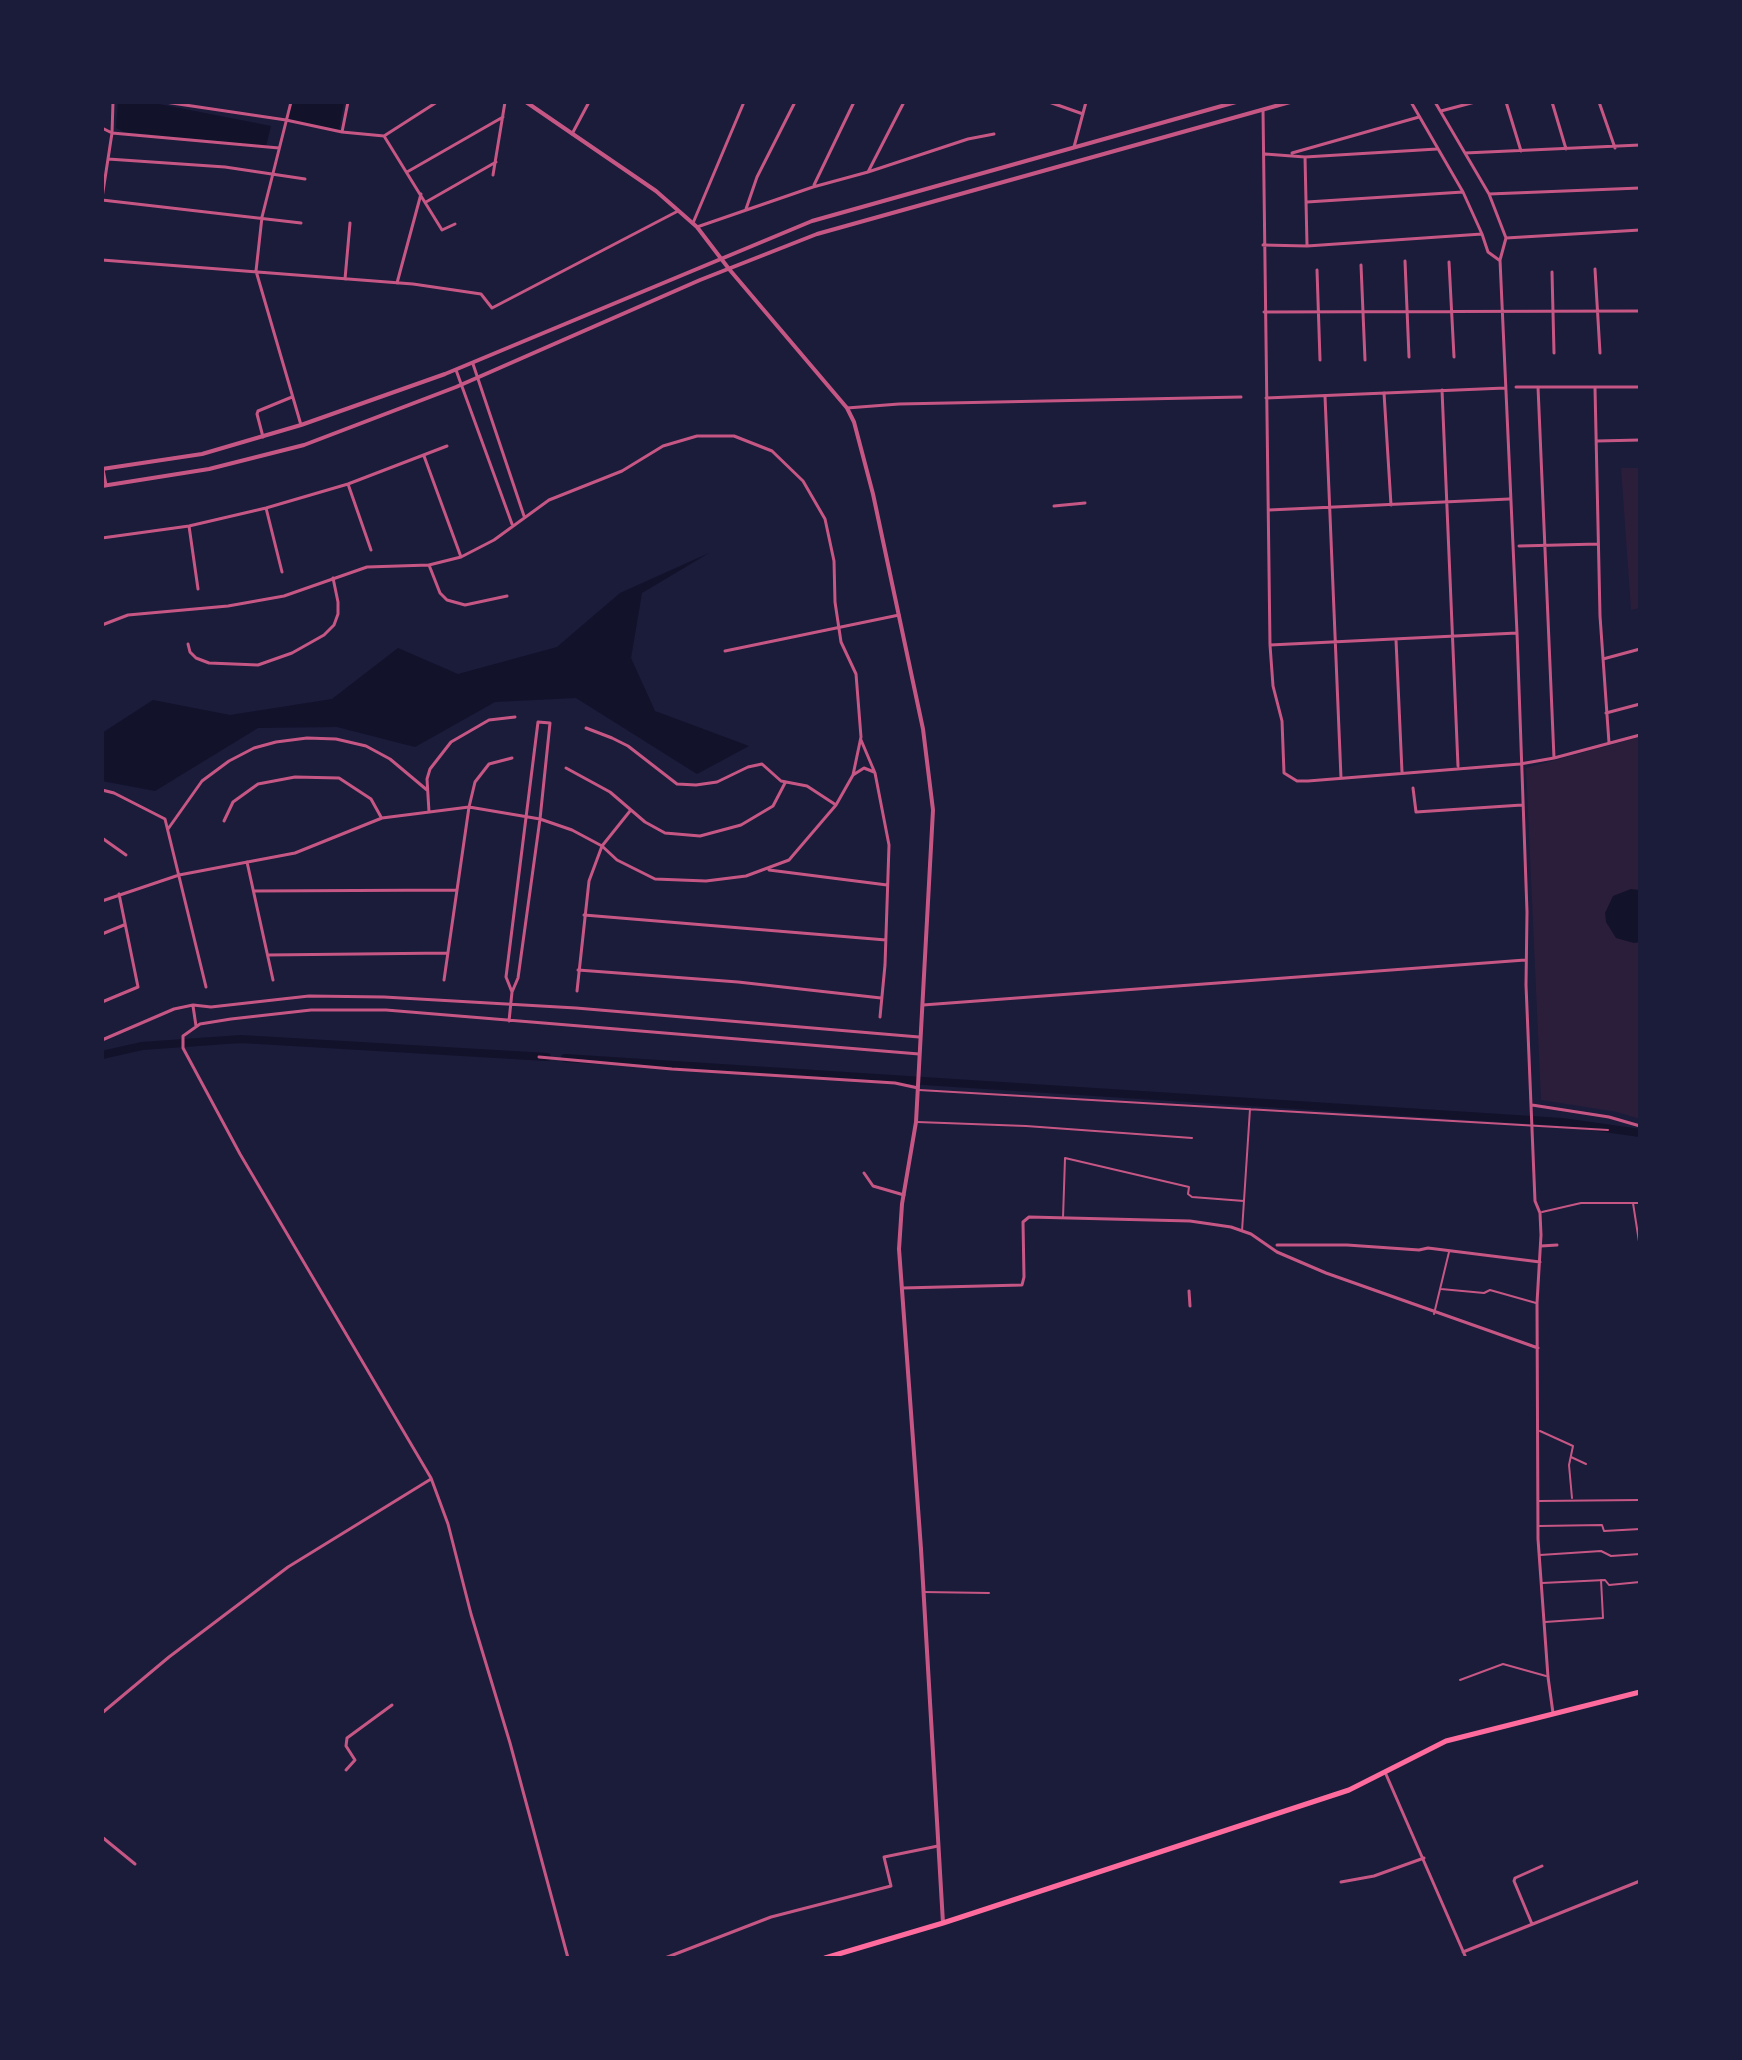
<!DOCTYPE html>
<html>
<head>
<meta charset="utf-8">
<style>
  body { margin:0 }
  #map { position:relative; width:1742px; height:2060px; overflow:hidden; background:#1b1b3a; font-family:"DM Sans",sans-serif }
  canvas { display:block }
  .frame { position:absolute; inset:0; border:104px solid #1b1b3a; pointer-events:none }
</style>
</head>
<body>
<div id="map">
<canvas width="1742" height="2060"></canvas>
<div class="frame"></div>
</div>
<script>
const context = document.querySelector('canvas').getContext('2d');
context.lineJoin = 'round';
function paint(path, color) {
  context.fillStyle = color;
  context.fill(path, 'evenodd');
}
function toPath(rows) {
  const path = new Path2D();
  for (const r of rows) {
    path.moveTo(r[0], r[1]);
    for (let i = 2; i < r.length; i += 2) path.lineTo(r[i], r[i + 1]);
  }
  return path;
}
function strokePath(path, color, width, dash) {
  context.strokeStyle = color;
  context.lineWidth = width;
  context.lineCap = dash ? 'butt' : 'round';
  context.setLineDash(dash || []);
  context.stroke(path);
}
paint(toPath([
  [1621,468,1640,468,1640,608,1631,610],
  [1640,737,1640,1119,1617,1112,1541,1100,1526,768]
]), '#2a1e3b');
paint(toPath([
  [118,102,149,102,271,126,266,146,124,132,116,128],
  [291,102,344,102,339,130,291,122,288,114],
  [709,553,642,593,631,658,655,711,749,746,697,774,576,698,495,702,415,747,337,727,258,728,155,791,102,781,102,733,153,700,230,715,332,699,398,648,458,674,557,647,620,593],
  [1631,889,1640,890,1640,942,1634,943,1616,938,1606,922,1605,913,1613,896]
]), '#12122b');
strokePath(toPath([
  [102,1055,142,1046,241,1039,547,1057],
  [565,1058,1562,1122,1640,1133]
]), '#12122b', 8);
strokePath(toPath([
  [919,1090,1608,1130],
  [917,1122,1026,1126,1192,1138],
  [1633,1203,1640,1248],
  [1542,1212,1581,1203,1640,1203],
  [1063,1218,1065,1158,1189,1187,1188,1194,1192,1197,1244,1201],
  [1242,1231,1250,1109],
  [1441,1289,1484,1293,1490,1290,1536,1303],
  [1434,1314,1449,1252],
  [1540,1431,1573,1446,1569,1465,1572,1498],
  [1571,1457,1586,1464],
  [1539,1501,1640,1500],
  [1539,1526,1602,1525,1604,1531,1640,1529],
  [1540,1555,1601,1551,1611,1556,1640,1554],
  [1542,1583,1605,1580,1609,1585,1640,1582],
  [923,1592,989,1593],
  [1545,1622,1603,1618,1601,1580],
  [1460,1680,1503,1664,1546,1676]
]), '#c65784', 2);
strokePath(toPath([
  [165,102,286,120,342,132,384,136,437,102],
  [291,102,262,217,256,271,301,425],
  [1049,102,1083,114],
  [1411,102,1463,192,1482,234],
  [1435,102,1489,194,1506,238,1500,260,1517,633,1527,912,1526,985,1535,1201,1540,1213,1541,1235,1537,1303,1538,1539,1548,1677,1553,1713],
  [1506,102,1521,151],
  [1552,102,1566,149],
  [1599,102,1615,148],
  [1263,110,1270,645,1273,686,1282,721,1284,773,1297,781,1308,781,1520,764,1554,758,1640,735],
  [1441,111,1475,102],
  [102,128,112,133,279,148],
  [342,132,348,102],
  [572,134,589,102],
  [384,136,442,230,455,224],
  [1074,147,1086,102],
  [1292,153,1419,117],
  [1465,153,1640,145],
  [1265,154,1305,157,1437,149],
  [1305,157,1307,245],
  [108,159,225,167,305,179],
  [407,172,503,117],
  [868,172,904,102],
  [493,175,505,102],
  [814,185,854,102],
  [1489,194,1640,188],
  [102,198,112,133,113,102],
  [102,200,301,223],
  [426,202,496,162],
  [1307,202,1463,192],
  [746,209,757,177,795,102],
  [693,223,744,102],
  [697,227,813,187,868,172,968,139,994,134],
  [1506,238,1640,230],
  [1263,245,1307,246,1482,234,1488,252,1499,260],
  [102,260,413,284,481,294,492,308,678,211],
  [1405,261,1409,357],
  [1449,262,1454,357],
  [1361,265,1365,360],
  [1595,269,1600,353],
  [1317,270,1320,360],
  [1552,272,1554,353],
  [345,279,350,223],
  [397,283,421,194],
  [1264,312,1640,311],
  [473,364,524,516],
  [456,370,512,524],
  [1516,387,1640,387],
  [1538,387,1554,758],
  [1595,388,1600,616,1609,743],
  [1442,390,1458,766],
  [1384,393,1391,505],
  [1325,396,1341,778],
  [1266,398,1505,388],
  [847,408,899,404,1241,397],
  [263,437,257,414,258,411,292,397],
  [1597,441,1640,440],
  [424,456,461,557],
  [102,464,106,485],
  [348,484,371,550],
  [1054,506,1085,503],
  [266,508,282,572],
  [1269,510,1509,499],
  [189,526,198,589],
  [102,538,189,526,266,508,348,484,447,446],
  [1519,546,1598,544],
  [429,565,440,593,447,600,465,605,507,596],
  [102,625,128,615,228,606,284,596,367,567,429,565,461,557,494,540,549,500,622,471,663,446,697,436,734,436,772,451,803,481,825,519,834,561,835,602,841,642,856,674,861,737,853,775,836,805,789,860,746,876,706,881,655,879,617,860,602,846,572,830,540,819,469,807,382,818,295,853,179,875,102,901],
  [1396,640,1402,772],
  [188,644,190,652,196,658,209,663,258,665,292,653,324,635,334,625,338,614,338,602,333,578],
  [1270,645,1517,633],
  [725,651,899,615],
  [1603,659,1640,649],
  [1606,713,1640,704],
  [586,728,612,738,628,746,677,784,696,785,717,782,748,767,762,764,781,781,807,786,836,805],
  [861,740,875,773,889,845,885,965,880,1017],
  [566,768,610,792,645,822,665,833,700,836,741,825,773,806,785,783],
  [853,775,864,768,874,772],
  [1413,788,1416,812,1522,805],
  [102,790,114,793,165,819,206,987],
  [429,812,427,779,430,769,451,742,489,720,515,717],
  [224,821,233,802,258,784,295,777,339,778,371,799,381,817],
  [168,829,202,781,229,761,254,748,276,742,307,738,336,739,366,746,390,759,427,790],
  [102,838,126,855],
  [247,862,273,980],
  [769,870,887,885],
  [254,891,457,890],
  [584,915,886,940],
  [102,934,124,925],
  [268,955,448,953],
  [578,970,738,982,881,998],
  [444,980,469,807,475,782,489,764,512,758],
  [577,991,589,881,602,846,630,811],
  [102,1002,138,987,119,894],
  [923,1005,1525,960],
  [193,1006,196,1026],
  [509,1021,512,992,518,978,540,819,550,723,538,722,506,977,512,992],
  [102,1040,174,1009,193,1005,211,1007,309,996,384,997,576,1008,919,1037],
  [539,1057,672,1069,895,1083,918,1088],
  [1532,1105,1609,1117,1640,1126],
  [864,1173,873,1186,904,1195],
  [1277,1245,1347,1245,1419,1250,1428,1248,1540,1262],
  [1541,1246,1557,1245],
  [902,1288,1022,1285,1024,1277,1023,1222,1029,1217,1190,1221,1231,1227,1251,1234,1277,1252,1326,1273,1538,1348],
  [1189,1291,1190,1306],
  [102,1713,169,1657,288,1567,431,1479],
  [346,1770,355,1760,346,1746,347,1738,392,1705],
  [1385,1772,1466,1958],
  [102,1837,135,1864],
  [1341,1882,1374,1876,1424,1858],
  [1532,1924,1514,1881,1515,1878,1542,1866],
  [1463,1952,1640,1881],
  [568,1958,510,1743,471,1614,448,1524,431,1478,240,1154,183,1048,183,1036,200,1024,231,1019,311,1010,386,1010,919,1054],
  [665,1958,771,1917,891,1886,884,1857,938,1846]
]), '#c65784', 3);
strokePath(toPath([
  [526,102,656,191,697,227,729,269,847,408,854,422,873,494,923,729,933,810,916,1122,902,1204,899,1249,921,1549,943,1923],
  [102,469,202,454,301,425,445,374,812,221,1236,102],
  [102,486,209,469,304,445,456,387,700,280,817,234,1290,102]
]), '#c65784', 4);
strokePath(toPath([
  [825,1958,943,1923,1349,1790,1446,1741,1640,1692]
]), '#ff6b9d', 5);
</script>
</body>
</html>
